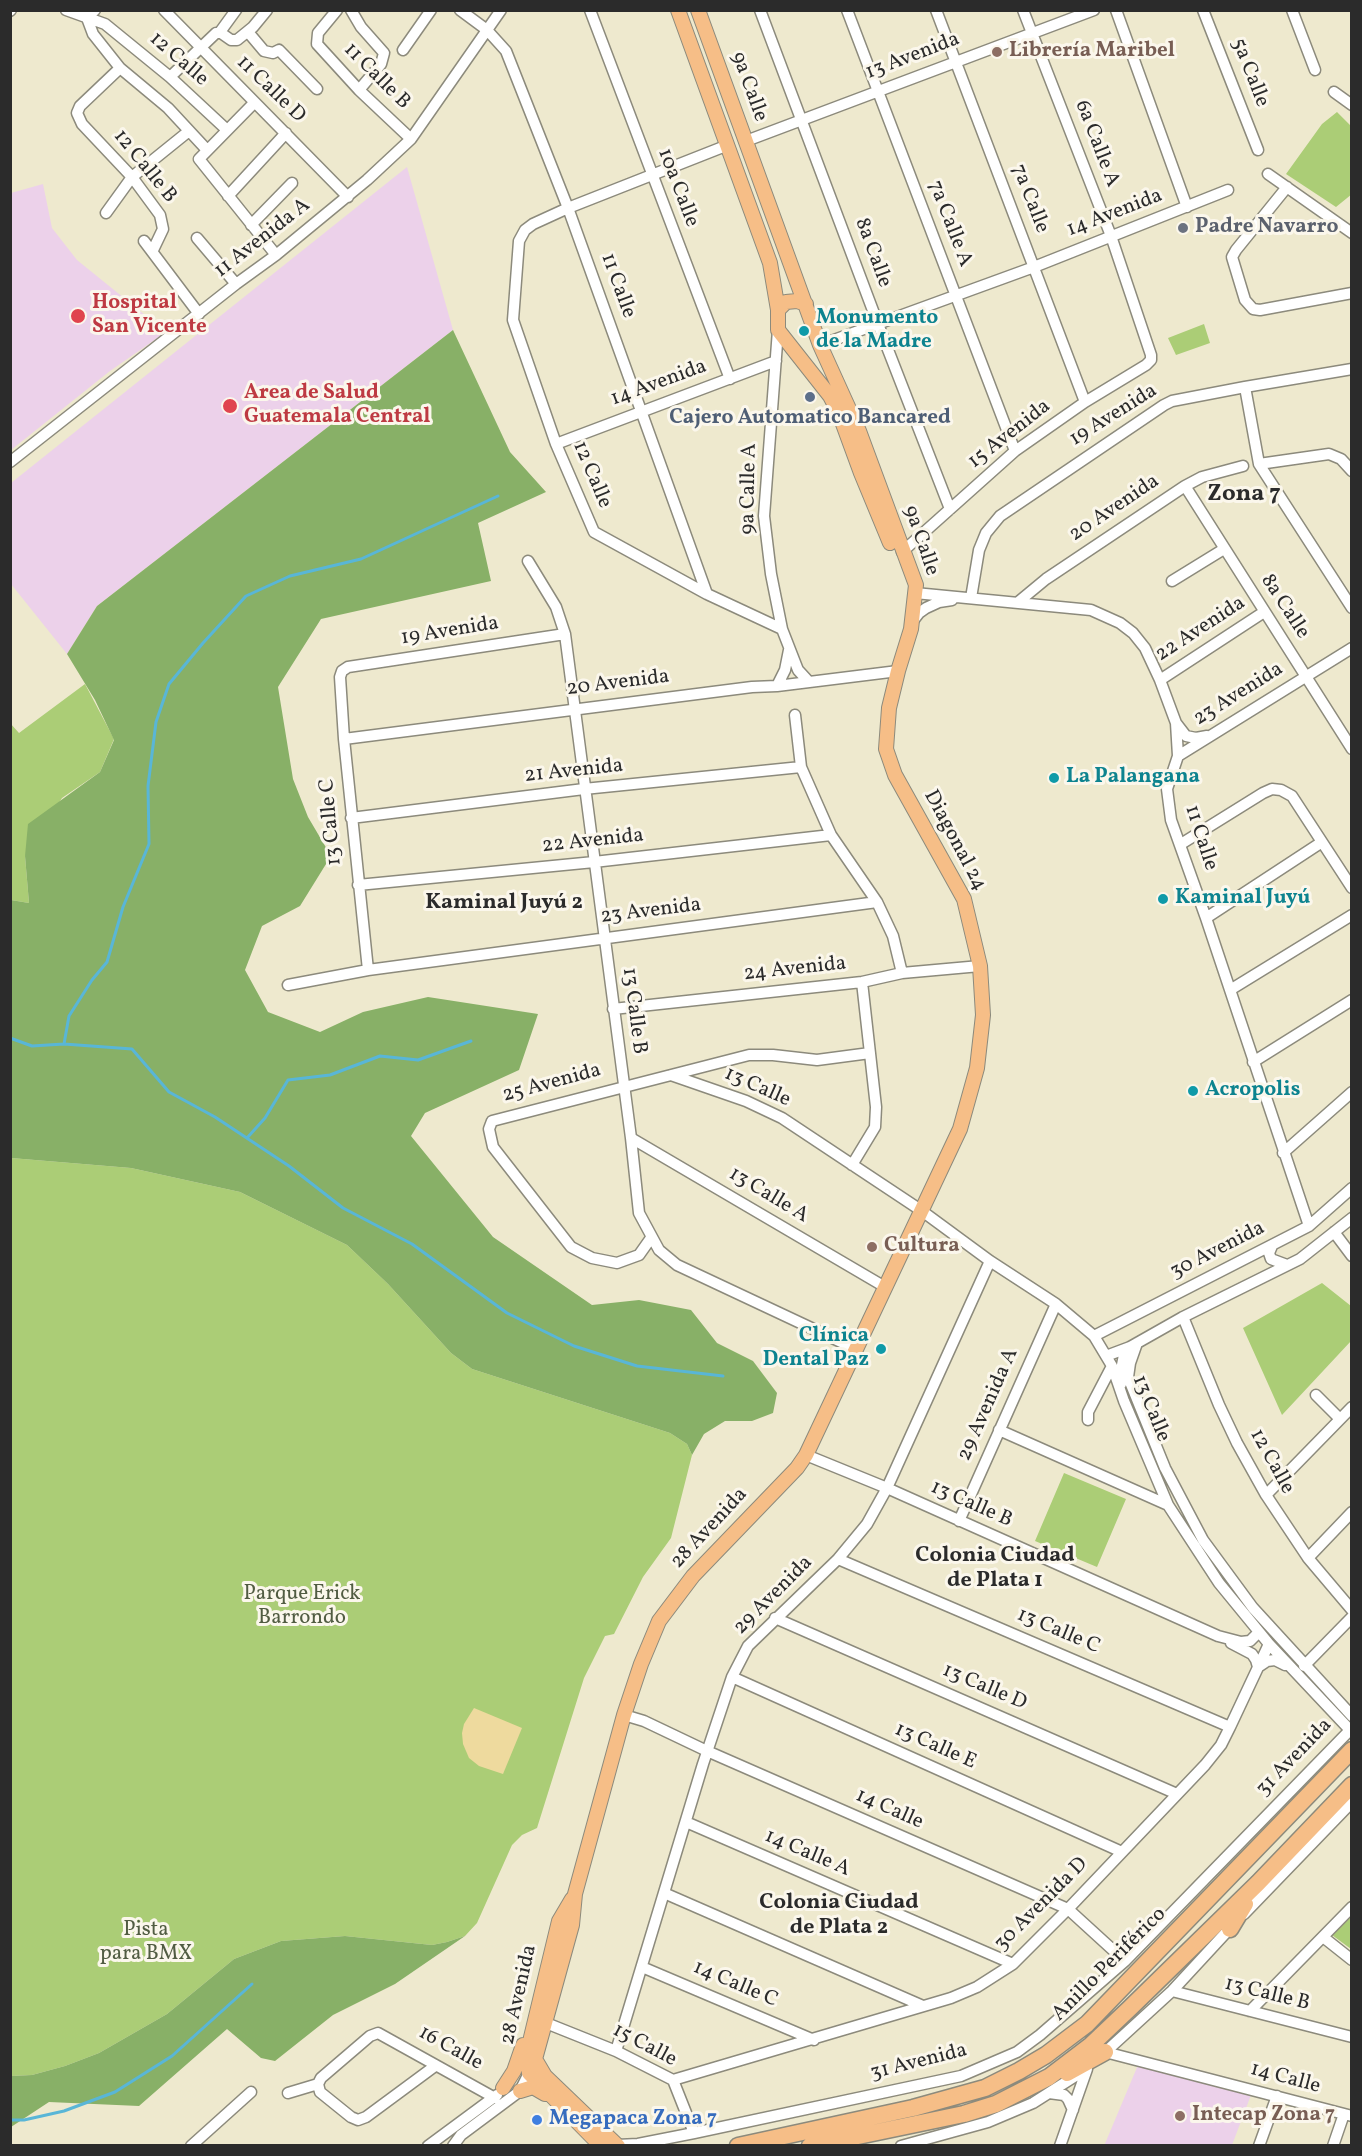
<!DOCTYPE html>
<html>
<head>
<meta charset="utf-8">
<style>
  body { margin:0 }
  #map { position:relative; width:1362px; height:2156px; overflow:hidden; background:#eee9ce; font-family:Vollkorn,serif }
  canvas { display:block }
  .frame { position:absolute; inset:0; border:12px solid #2b2b2b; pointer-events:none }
</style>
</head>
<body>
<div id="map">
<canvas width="1362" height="2156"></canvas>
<div class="frame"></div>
</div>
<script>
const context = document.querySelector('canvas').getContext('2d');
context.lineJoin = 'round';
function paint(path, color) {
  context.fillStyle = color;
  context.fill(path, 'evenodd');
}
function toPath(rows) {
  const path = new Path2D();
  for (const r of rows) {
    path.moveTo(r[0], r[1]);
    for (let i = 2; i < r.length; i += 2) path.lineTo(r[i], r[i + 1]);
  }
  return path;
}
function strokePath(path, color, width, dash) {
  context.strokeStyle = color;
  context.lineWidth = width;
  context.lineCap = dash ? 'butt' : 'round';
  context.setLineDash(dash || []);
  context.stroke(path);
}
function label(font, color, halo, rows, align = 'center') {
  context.font = font + ' Vollkorn,serif';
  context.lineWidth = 6;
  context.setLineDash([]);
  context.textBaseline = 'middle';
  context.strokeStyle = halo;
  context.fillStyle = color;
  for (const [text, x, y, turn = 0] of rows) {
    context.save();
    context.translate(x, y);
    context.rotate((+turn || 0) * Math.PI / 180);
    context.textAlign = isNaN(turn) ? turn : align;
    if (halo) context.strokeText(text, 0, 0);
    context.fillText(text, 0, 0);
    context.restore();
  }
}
paint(toPath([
  [407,167,453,330,97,606,67,654,11,584,11,483],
  [43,184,52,228,77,260,166,332,110,371,11,450,11,193],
  [1138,2065,1251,2095,1232,2145,1104,2146]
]), '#ecd1ea');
paint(toPath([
  [1337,112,1351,126,1352,194,1336,207,1286,174,1322,124],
  [1204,324,1210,343,1176,355,1168,338],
  [85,684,114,739,100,772,62,798,25,856,29,903,11,900,10,723,19,733],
  [11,1158,131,1168,240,1192,347,1245,388,1284,451,1353,472,1369,670,1433,687,1444,692,1455,671,1538,643,1577,614,1634,605,1636,584,1678,537,1828,522,1835,512,1845,477,1923,465,1936,447,1942,432,1945,345,1936,281,1941,234,1959,167,2014,99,2053,65,2066,32,2075,11,2076],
  [1322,1283,1351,1306,1351,1341,1282,1415,1243,1328],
  [1064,1473,1126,1499,1097,1567,1035,1541],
  [1351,1917,1351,1949,1332,1935]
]), '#abcd76');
paint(toPath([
  [453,330,510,452,546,492,478,523,491,581,321,619,278,687,293,779,308,817,331,856,300,906,262,926,245,970,268,1012,320,1032,363,1012,428,997,538,1014,519,1070,425,1113,411,1136,493,1237,592,1305,639,1300,691,1310,717,1343,753,1361,777,1393,773,1413,752,1421,725,1421,704,1434,692,1455,687,1444,670,1433,472,1369,451,1353,388,1284,347,1245,240,1192,131,1168,11,1158,11,900,29,903,25,856,28,824,100,772,114,740,95,700,67,654,97,606],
  [345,1936,432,1945,447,1942,465,1936,395,1984,333,2015,275,2061,261,2058,227,2029,139,2106,49,2102,11,2127,11,2076,32,2075,65,2066,99,2053,167,2014,234,1959,281,1941]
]), '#88b067');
paint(toPath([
  [474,1708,522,1728,503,1774,479,1766,469,1758,463,1744,462,1733,464,1724]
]), '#eeda9e');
strokePath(toPath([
  [10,1038,32,1046,64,1044,132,1049,169,1092,215,1117,289,1166,343,1208,412,1244,507,1313,574,1346,637,1366,723,1376],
  [64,1044,69,1016,92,980,107,962,123,907,149,844,148,786,156,722,169,684,203,643,246,596,290,576,361,559,498,496],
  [247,1138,265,1118,288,1080,330,1075,380,1056,418,1060,471,1041],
  [10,2120,24,2120,64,2111,115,2092,172,2056,252,1984]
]), '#59b6d7', 3);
const minor = toPath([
  [66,10,105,24,170,77,227,130],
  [95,10,87,18,93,34,120,68,168,108,207,150],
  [164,10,348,197],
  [337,10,318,33,317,44,359,90,411,139],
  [351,10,361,27,384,53,381,64,359,90],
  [460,10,487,30,506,51,568,208,707,594],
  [590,10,730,379],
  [760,10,878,324,950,509],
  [847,10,1015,451],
  [936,10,1085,402],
  [1116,10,1187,207],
  [1203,10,1258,150],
  [1292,10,1315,70],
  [10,11,11,10],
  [220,32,236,10],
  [248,32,264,51,273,53,279,50,317,89],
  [403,50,431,10],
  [120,68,80,106,77,113,82,124,132,177,160,215,163,229,153,250],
  [170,77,216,33,221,33,231,40,237,40,253,27,267,10],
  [1334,92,1352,105],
  [254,103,199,159,276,255],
  [746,141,1094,10],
  [728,145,568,208,533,224,525,230,519,241,513,320,556,444,594,532,707,594,782,629],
  [1268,174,1352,233],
  [1287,187,1236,250,1232,257,1245,300,1253,309,1260,310,1352,293],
  [228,196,286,133],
  [106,213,132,177,189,131],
  [251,225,292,183],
  [197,238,236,284],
  [144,241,199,314],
  [778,330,764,516,771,574,782,629,798,670,809,682],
  [820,345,1034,267,1228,190],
  [1245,387,1259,464,1352,608],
  [556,444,776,361],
  [10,462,236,284,276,255,367,180,411,139,501,10],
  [1259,464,1329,454,1341,459,1352,471],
  [1185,486,1352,749],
  [902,552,1015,451,1085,402,1146,365,1151,360,1151,355,1111,236,1023,10],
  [528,561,556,607,565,634,631,1138,639,1213,659,1250,677,1265,856,1349],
  [1172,581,1224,549],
  [915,593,1091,610,1120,623,1133,633,1145,648,1160,680,1176,723,1178,756,1167,789,1171,820,1206,918,1309,1226],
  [971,598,979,550,986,533,1000,516,1164,405,1172,401,1245,387,1352,369],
  [1017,603,1046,579,1185,486,1202,477,1243,466],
  [912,622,919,613,926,608,939,602,952,600],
  [1160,680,1264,612],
  [777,686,785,670,789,650],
  [795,715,801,767,831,835,877,902,893,936,902,973],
  [1176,723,1186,736,1196,738,1207,736],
  [344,739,752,687,777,686,898,671],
  [1178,756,1352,648],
  [351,818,584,789,801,767],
  [1181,844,1263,793,1272,789,1281,790,1292,796,1352,888],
  [358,885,594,862,831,835],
  [1206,918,1322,842],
  [368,970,344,739,340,677,342,671,348,667,565,634],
  [288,985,368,970,877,902],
  [1230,990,1352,915],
  [613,1009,862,982,902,973,980,966],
  [1253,1062,1352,1000],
  [671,1075,746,1101,782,1118,922,1211,990,1261,1056,1304,1094,1336,1112,1366,1124,1401,1168,1505,1219,1583,1269,1644,1350,1730],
  [631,1138,885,1287],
  [1283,1153,1352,1092],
  [852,1165,875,1127,876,1107,862,982],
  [1334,1232,1352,1256],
  [651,1238,639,1255,617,1263,592,1258,571,1247,493,1147,489,1129,492,1121,749,1055,773,1055,817,1060,870,1053],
  [1272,1246,1269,1253,1271,1259,1287,1265],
  [1183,1317,1219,1405,1237,1443,1266,1495,1308,1558,1352,1610],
  [1094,1336,1309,1226,1352,1188],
  [1137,1343,1130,1363,1128,1377,1165,1468,1203,1540,1253,1608,1352,1716],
  [1106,1356,1130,1347,1183,1317,1300,1259,1352,1218],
  [1121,1384,1122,1365,1124,1355,1130,1347],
  [1316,1395,1340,1419],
  [1088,1420,1088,1412,1112,1366],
  [999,1430,1168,1505],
  [806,1455,887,1488,1218,1636,1241,1642,1250,1641,1259,1632],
  [1266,1495,1352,1407],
  [959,1521,1056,1304],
  [1308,1558,1352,1512],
  [838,1559,1230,1727],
  [775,1618,1177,1794],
  [1231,1643,1252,1654,1256,1660,1258,1667,1267,1661,1275,1660,1285,1665],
  [1304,1666,1352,1617],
  [732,1677,1122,1852],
  [624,1715,644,1721,707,1751,1068,1909,1125,1961],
  [686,1822,1013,1964],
  [664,1893,923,2006],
  [1244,1914,1352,1802],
  [1323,1937,1352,1960],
  [642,1967,814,2040],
  [1172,1991,1352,2037],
  [1250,2011,1352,1907],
  [546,2023,616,2051,673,2080,694,2133],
  [616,2051,703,1764,732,1677,748,1646,838,1559,867,1524,887,1488,990,1261],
  [1105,2052,1352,2116],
  [1101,2056,1172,1991,1233,1925],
  [673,2080,951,1998,977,1987,1013,1964,1068,1909,1205,1765,1221,1745,1230,1727,1269,1644],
  [318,2084,320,2092,351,2117,358,2120,366,2117,435,2066],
  [288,2093,318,2084,321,2078,370,2036,378,2033,495,2098],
  [1049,2093,1064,2095,1068,2099,1073,2110],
  [617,2145,638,2144,694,2133,961,2076,1017,2052,1040,2035,1125,1961,1352,1728],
  [191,2146,251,2092],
  [428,2146,497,2095],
  [453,2146,461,2135,520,2091,532,2067],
  [901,2146,988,2122,1033,2103,1077,2075],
  [1060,2146,1087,2069],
  [1259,2146,1277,2096],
  [1333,2146,1344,2114]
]);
const major = toPath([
  [678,10,770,263,778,310,778,330,830,396,839,413,861,473,890,543],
  [778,310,786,302,797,301,806,304],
  [572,1899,559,1921,526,2058,529,2073,601,2146],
  [503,2088,514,2071,523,2045],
  [520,2091,533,2087,545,2094],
  [618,2146,545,2076,535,2059,572,1925,575,1894,624,1715,641,1664,659,1621,693,1576,797,1468,806,1455,960,1129,977,1068,983,1015,980,966,964,899,895,775,886,749,889,708,898,671,911,629,916,585,859,431,820,345,698,10]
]);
const highway = toPath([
  [1230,1929,1245,1904],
  [1067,2073,1105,2052],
  [738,2146,913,2108,985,2088,1019,2071,1046,2055,1087,2024,1352,1750],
  [810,2146,964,2114,996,2104,1049,2077,1091,2045,1129,2009,1258,1883,1352,1785]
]);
strokePath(minor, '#8c8a7c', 13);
strokePath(major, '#8c8a7c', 16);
strokePath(highway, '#8c8a7c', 19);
strokePath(minor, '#fff', 10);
strokePath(major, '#f6be87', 14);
strokePath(highway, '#f6be87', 16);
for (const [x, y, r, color] of [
  [997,52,6,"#8d6e63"],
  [1183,228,6,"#6b7280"],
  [78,316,8,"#e0444e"],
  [804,331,6,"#0f9aa8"],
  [810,397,6,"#5c6f8a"],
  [230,406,8,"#e0444e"],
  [1054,778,6,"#0f9aa8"],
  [1163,899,6,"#0f9aa8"],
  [1193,1091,6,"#0f9aa8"],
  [872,1247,6,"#8d6e63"],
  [881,1349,6,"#0f9aa8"],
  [1180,2116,6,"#8d6e63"],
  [537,2120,6,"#3f7fe0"]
]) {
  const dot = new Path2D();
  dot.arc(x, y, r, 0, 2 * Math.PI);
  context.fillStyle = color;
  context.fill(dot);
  strokePath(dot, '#fbf7ec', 2);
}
label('bold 21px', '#785e54', '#fbf7ec', [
  ["Librería Maribel",1009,52],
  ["Cultura",884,1247],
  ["Intecap Zona 7",1192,2116]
], 'left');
label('21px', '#2b2b2b', '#fbf7ec', [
  ["13 Avenida",913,57,-21],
  ["12 Calle",178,60,41],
  ["5a Calle",1249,73,69],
  ["11 Calle B",376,77,45],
  ["9a Calle",748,87,70],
  ["11 Calle D",270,90,44],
  ["6a Calle A",1096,144,69],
  ["12 Calle B",144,167,51],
  ["10a Calle",677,188,69],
  ["7a Calle",1029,199,69],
  ["14 Avenida",1115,214,-21],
  ["7a Calle A",949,224,69],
  ["11 Avenida A",263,239,-38],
  ["8a Calle",872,253,70],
  ["11 Calle",617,286,70],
  ["14 Avenida",659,384,-20],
  ["19 Avenida",1114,416,-32],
  ["15 Avenida",1010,435,-38],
  ["12 Calle",591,475,67],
  ["9a Calle A",750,489,-89],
  ["20 Avenida",1115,509,-34],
  ["9a Calle",920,541,71],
  ["8a Calle",1284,607,57],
  ["22 Avenida",1201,630,-33],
  ["19 Avenida",450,632,-9],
  ["20 Avenida",618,684,-7],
  ["23 Avenida",1239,695,-32],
  ["21 Avenida",574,772,-6],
  ["13 Calle C",332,822,-95],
  ["11 Calle",1200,838,72],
  ["Diagonal 24",954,841,62],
  ["22 Avenida",593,842,-6],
  ["23 Avenida",651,912,-7],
  ["24 Avenida",795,970,-6],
  ["13 Calle B",633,1011,83],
  ["25 Avenida",552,1084,-15],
  ["13 Calle",757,1088,24],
  ["13 Calle A",768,1196,31],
  ["30 Avenida",1218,1251,-27],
  ["29 Avenida A",989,1405,-66],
  ["13 Calle",1150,1409,68],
  ["12 Calle",1271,1462,61],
  ["13 Calle B",971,1505,24],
  ["28 Avenida",710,1529,-47],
  ["29 Avenida",774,1596,-45],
  ["13 Calle C",1058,1632,23],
  ["13 Calle D",984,1688,23],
  ["13 Calle E",935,1747,24],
  ["31 Avenida",1295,1758,-46],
  ["14 Calle",889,1810,24],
  ["14 Calle A",807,1854,23],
  ["30 Avenida D",1042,1905,-45],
  ["Anillo Periférico",1110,1965,-45],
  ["14 Calle C",735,1985,23],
  ["28 Avenida",520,1995,-77],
  ["13 Calle B",1267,1995,14],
  ["15 Calle",644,2046,28],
  ["16 Calle",450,2049,29],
  ["31 Avenida",919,2063,-14],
  ["14 Calle",1285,2079,15]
]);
label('bold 21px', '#5b616d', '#fbf7ec', [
  ["Padre Navarro",1195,228]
], 'left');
label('bold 21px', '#be3a42', '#fbf7ec', [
  ["Hospital",92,304],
  ["San Vicente",92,328],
  ["Area de Salud",244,394],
  ["Guatemala Central",244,418]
], 'left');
label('bold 21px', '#0d838f', '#fbf7ec', [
  ["Monumento",816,319],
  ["de la Madre",816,343],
  ["La Palangana",1066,778],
  ["Kaminal Juyú",1175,899],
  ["Acropolis",1205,1091],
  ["Clínica",869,1337,"right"],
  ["Dental Paz",869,1361,"right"]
], 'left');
label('bold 21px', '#4e5e75', '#fbf7ec', [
  ["Cajero Automatico Bancared",810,419]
]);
label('21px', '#515c42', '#fbf7ec', [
  ["Parque Erick",302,1595],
  ["Barrondo",302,1619],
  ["Pista",146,1931],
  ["para BMX",146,1955]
]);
label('bold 21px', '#366cbe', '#fbf7ec', [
  ["Megapaca Zona 7",549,2120]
], 'left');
label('bold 22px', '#2b2b2b', '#fbf7ec', [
  ["Kaminal Juyú 2",504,904],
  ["Colonia Ciudad",995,1557],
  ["de Plata 1",995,1582],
  ["Colonia Ciudad",839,1904],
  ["de Plata 2",839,1929]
]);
label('bold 24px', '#2b2b2b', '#fbf7ec', [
  ["Zona 7",1244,496]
]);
</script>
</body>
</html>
